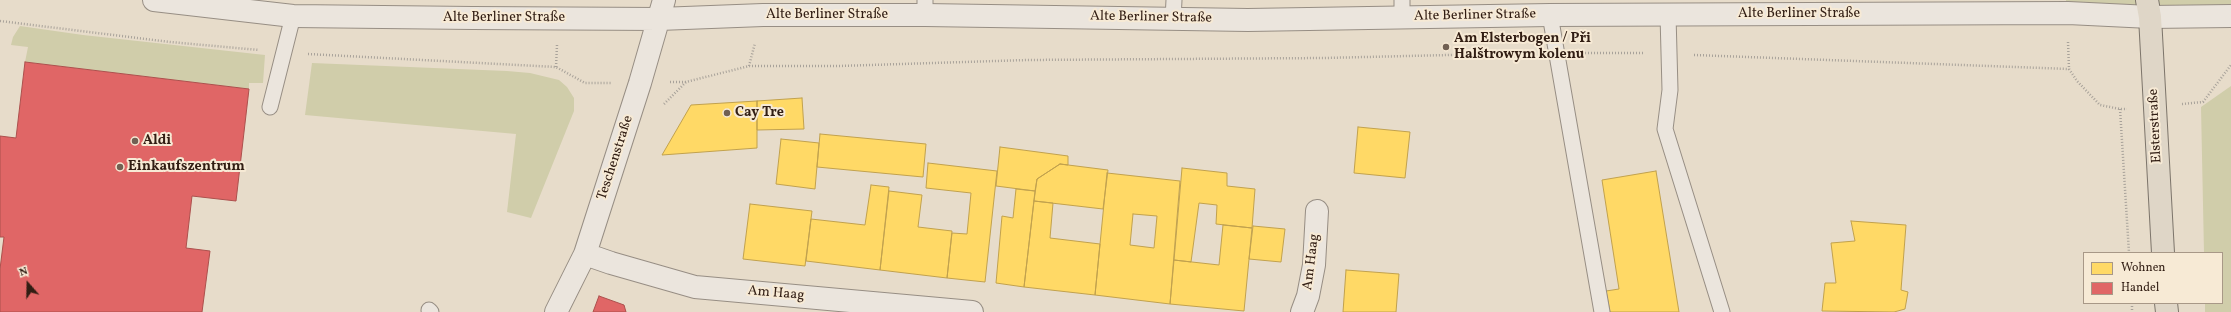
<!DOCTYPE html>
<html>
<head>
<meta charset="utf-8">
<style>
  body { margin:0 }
  #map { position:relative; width:2231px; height:312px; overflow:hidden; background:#e7dcca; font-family:Vollkorn,serif }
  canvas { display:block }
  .legend { position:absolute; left:2083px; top:252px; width:140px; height:52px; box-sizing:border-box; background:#f7ead5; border:1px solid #a89887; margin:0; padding:5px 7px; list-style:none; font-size:12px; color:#311d13 }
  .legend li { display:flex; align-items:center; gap:8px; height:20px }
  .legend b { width:20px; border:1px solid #a89887 }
  .north { position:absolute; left:8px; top:264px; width:40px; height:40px; -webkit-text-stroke:3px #f7ead5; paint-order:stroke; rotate:340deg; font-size:11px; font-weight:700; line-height:16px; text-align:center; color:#311d13 }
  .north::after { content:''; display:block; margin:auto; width:14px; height:18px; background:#311d13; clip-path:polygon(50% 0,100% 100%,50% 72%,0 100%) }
</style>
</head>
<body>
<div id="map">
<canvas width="2231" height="312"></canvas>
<ul class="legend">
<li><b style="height:11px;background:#ffd966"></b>Wohnen</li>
<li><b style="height:11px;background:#e06666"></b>Handel</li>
</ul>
<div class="north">N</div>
</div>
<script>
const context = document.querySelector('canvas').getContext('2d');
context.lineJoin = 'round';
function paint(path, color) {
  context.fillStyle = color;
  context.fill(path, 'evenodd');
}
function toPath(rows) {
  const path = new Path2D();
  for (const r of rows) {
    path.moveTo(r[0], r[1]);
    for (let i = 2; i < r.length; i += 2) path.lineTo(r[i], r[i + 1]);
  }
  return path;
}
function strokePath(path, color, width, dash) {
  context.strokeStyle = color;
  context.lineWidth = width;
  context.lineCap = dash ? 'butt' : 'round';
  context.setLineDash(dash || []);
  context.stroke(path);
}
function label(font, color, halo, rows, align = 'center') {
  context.font = font + ' Vollkorn,serif';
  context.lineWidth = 4;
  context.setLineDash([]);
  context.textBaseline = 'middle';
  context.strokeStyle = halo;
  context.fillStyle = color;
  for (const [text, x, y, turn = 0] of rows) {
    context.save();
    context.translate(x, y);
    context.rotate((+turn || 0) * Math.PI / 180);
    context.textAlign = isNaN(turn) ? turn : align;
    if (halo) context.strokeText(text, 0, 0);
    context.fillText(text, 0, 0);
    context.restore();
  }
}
paint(toPath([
  [2066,0,2146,0,2149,16,2066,11],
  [2148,0,2231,0,2231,15,2150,16],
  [20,26,83,35,265,55,263,83,249,83,249,89,25,62,28,47,11,45,13,37],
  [312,63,507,71,530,73,559,80,567,87,574,98,574,111,531,218,507,212,516,134,305,115],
  [2231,86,2231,312,2205,312,2205,303,2222,303,2222,253,2204,253,2201,107]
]), '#d0cdaa');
const homes = toPath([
  [802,98,804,129,757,130,757,101,802,98],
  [757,101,757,148,662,155,691,105,757,101],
  [1358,127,1410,132,1405,178,1354,173,1358,127],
  [820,134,926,144,923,177,817,167,820,134],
  [781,139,819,143,815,189,776,184,781,139],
  [1000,147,1068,156,1068,165,1060,164,1037,179,1035,191,996,186,1000,147],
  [928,163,997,171,985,282,947,278,952,233,967,234,971,193,926,188,928,163],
  [1060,164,1108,170,1103,209,1034,201,1037,179,1060,164],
  [1182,168,1227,173,1227,186,1255,189,1252,228,1216,224,1217,205,1199,203,1191,262,1174,260,1182,168],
  [1656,171,1679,312,1610,312,1606,291,1619,289,1602,180,1656,171],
  [1107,173,1180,181,1170,304,1095,295,1107,173],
  [1133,214,1157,216,1154,248,1130,245,1133,214],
  [871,185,889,187,880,270,806,261,811,219,865,225,871,185],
  [1016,189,1035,191,1024,287,996,283,1002,216,1013,218,1016,189],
  [889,191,922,195,918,227,952,231,947,278,880,270,889,191],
  [1034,201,1053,203,1050,238,1100,244,1095,295,1024,287,1034,201],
  [750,204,812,211,805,266,743,259,750,204],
  [1851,221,1906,225,1901,290,1908,292,1905,309,1894,312,1822,311,1825,283,1836,283,1831,243,1855,241,1851,221],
  [1223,225,1252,228,1244,311,1170,304,1174,260,1219,265,1223,225],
  [1253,226,1285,229,1281,262,1249,259,1253,226],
  [1346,270,1399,274,1396,312,1343,312,1346,270]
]);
paint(homes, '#ffd966');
strokePath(homes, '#c1a14d', 1);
const shops = toPath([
  [25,62,249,89,236,201,192,196,186,248,210,251,202,312,0,312,0,269,4,237,0,237,0,136,16,138,25,62],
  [599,296,624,305,626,312,593,312,599,296]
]);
paint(shops, '#e06666');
strokePath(shops, '#ac504d', 1);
const service = toPath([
  [1402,0,1402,17],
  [925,15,925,0],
  [1550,15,1602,312],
  [1668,15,1670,90,1665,129,1722,312],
  [1173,19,1174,0],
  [270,107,293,16],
  [429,310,431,312]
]);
const minor = toPath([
  [154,0,293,16,472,18,659,19,763,15,925,15,1248,20,1550,15,2068,13,2150,17],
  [585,254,611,263,695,287,972,312],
  [556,312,585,254,640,83,664,0],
  [1302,312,1308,296,1314,265,1317,211]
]);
const tertiary = toPath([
  [2150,17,2231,16]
]);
const primary = toPath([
  [2147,0,2150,17,2163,253],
  [2166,303,2167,312]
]);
strokePath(service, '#978e84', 17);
strokePath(minor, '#978e84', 24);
strokePath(tertiary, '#978e84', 24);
strokePath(primary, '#7d756b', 24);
strokePath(toPath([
  [0,21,170,42,259,50],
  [2068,42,2069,69,2077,81,2100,105,2120,109,2127,109],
  [1582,53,1645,53],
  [308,54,556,67,585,83,611,83],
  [1694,55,2069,69],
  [749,66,755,43],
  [556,67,557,45],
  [670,82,686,82,749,66,839,66,1027,60,1324,58,1533,53],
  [664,104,686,82],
  [2182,104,2203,102,2231,65],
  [2120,109,2129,253],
  [2132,303,2132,312]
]), '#a8a29a', 2.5, [1, 2]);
strokePath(service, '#ebe5dd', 15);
strokePath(minor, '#ebe5dd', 22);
strokePath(tertiary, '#ebe5dd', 22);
strokePath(primary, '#dfd6c7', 22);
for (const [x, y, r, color] of [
  [1446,47,4,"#716053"],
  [727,113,4,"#716053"],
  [135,141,4,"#716053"],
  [120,167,4,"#716053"]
]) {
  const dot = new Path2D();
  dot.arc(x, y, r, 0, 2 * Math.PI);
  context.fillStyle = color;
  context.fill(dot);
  strokePath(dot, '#f7ead5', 1.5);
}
label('14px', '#311d13', '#f7ead5', [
  ["Alte Berliner Straße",1799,14],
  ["Alte Berliner Straße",827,15],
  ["Alte Berliner Straße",1475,16,-1],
  ["Alte Berliner Straße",504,18],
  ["Alte Berliner Straße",1151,18,1],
  ["Elsterstraße",2156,126,-93],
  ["Teschenstraße",616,158,-72],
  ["Am Haag",1312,262,-83],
  ["Am Haag",776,294,5]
]);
label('bold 14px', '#311d13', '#f7ead5', [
  ["Am Elsterbogen / Při",1454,39],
  ["Halštrowym kolenu",1454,55],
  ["Cay Tre",735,113],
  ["Aldi",143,141],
  ["Einkaufszentrum",128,167]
], 'left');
</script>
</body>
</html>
